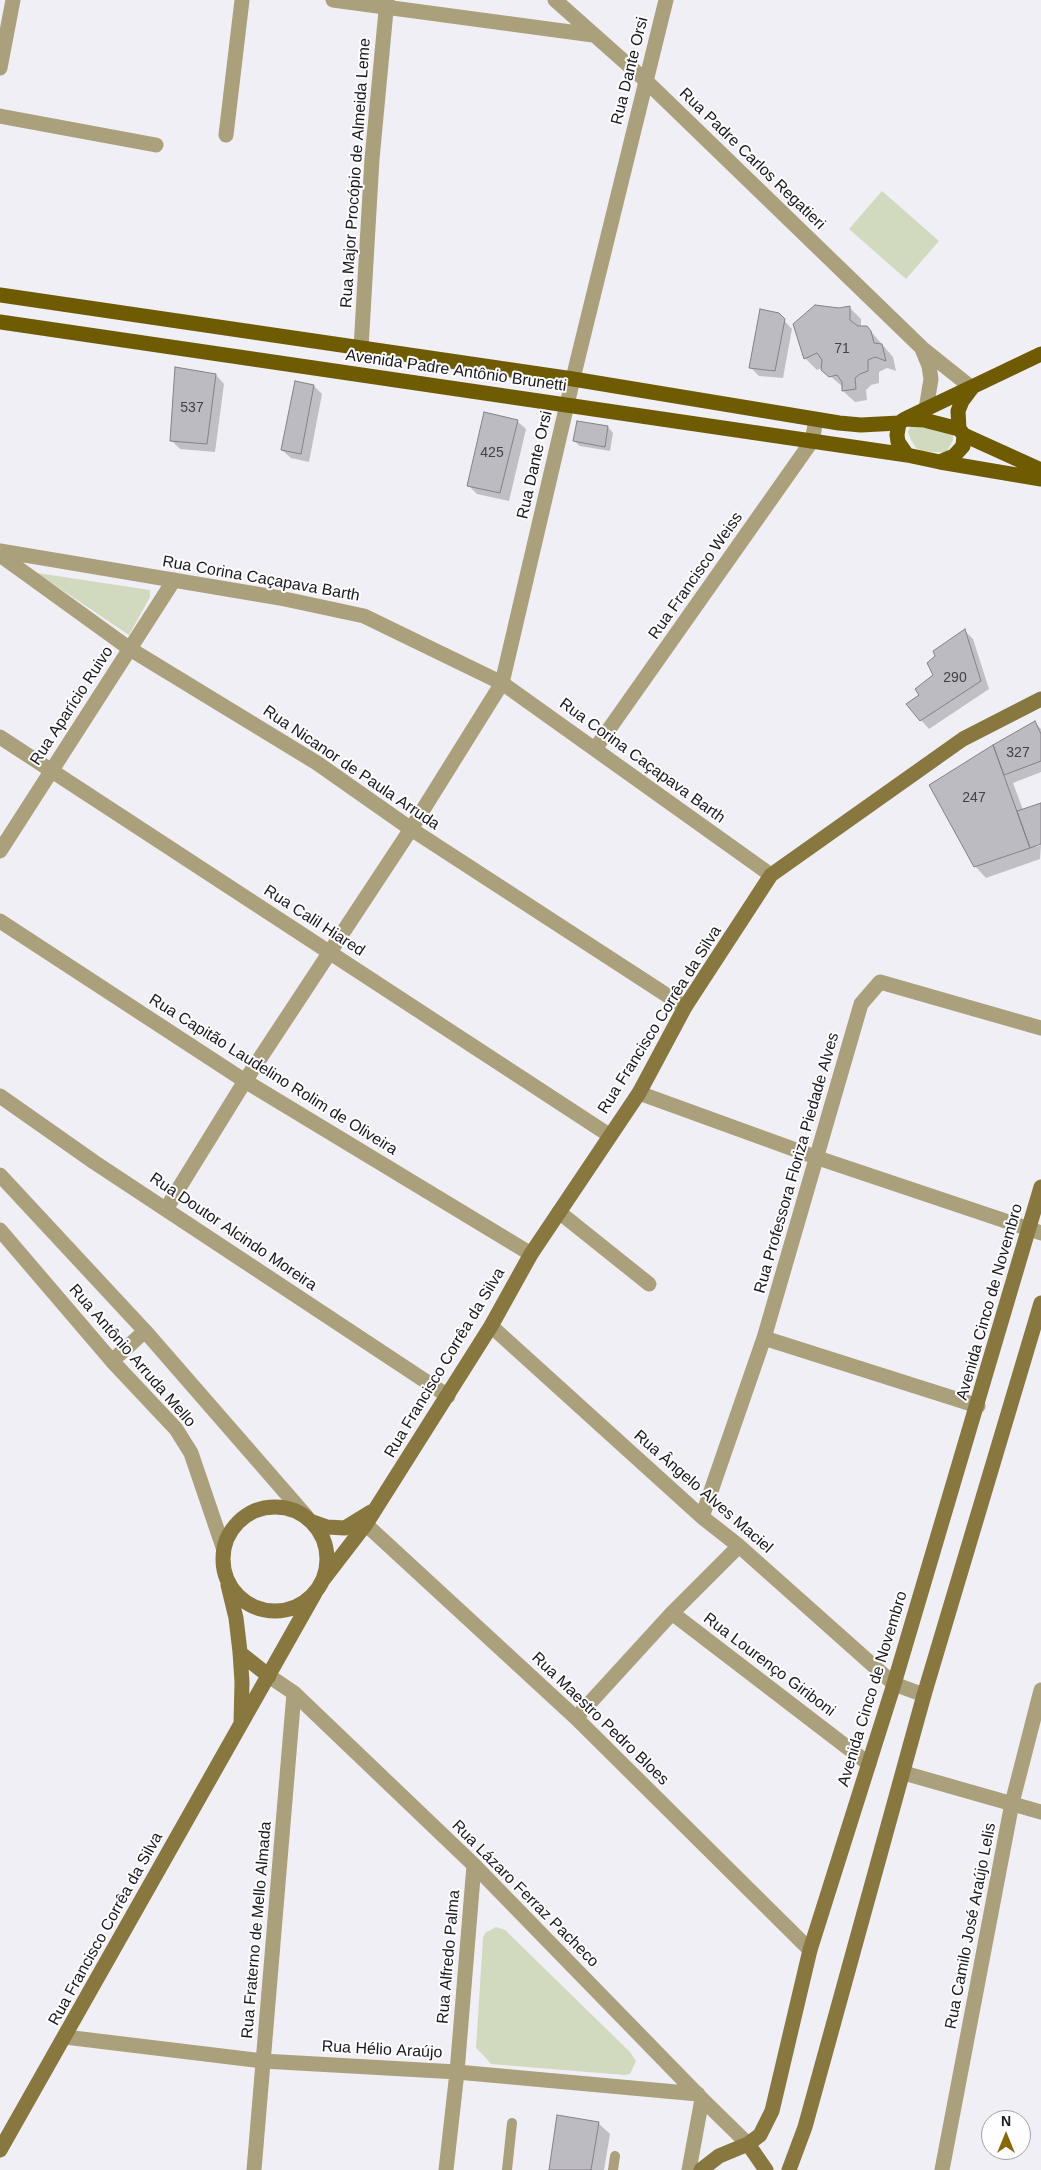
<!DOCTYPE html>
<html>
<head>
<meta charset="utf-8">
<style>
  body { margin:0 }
  #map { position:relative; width:1041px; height:2170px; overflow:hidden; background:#f1eff6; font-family:Helvetica,sans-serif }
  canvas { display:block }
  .north { position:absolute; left:981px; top:2110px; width:50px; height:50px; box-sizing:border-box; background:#fefdff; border:1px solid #a2a1a3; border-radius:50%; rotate:0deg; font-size:14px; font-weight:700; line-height:20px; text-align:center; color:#19181a }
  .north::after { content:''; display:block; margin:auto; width:18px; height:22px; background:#866904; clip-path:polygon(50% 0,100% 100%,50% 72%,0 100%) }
</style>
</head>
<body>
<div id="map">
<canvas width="1041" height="2170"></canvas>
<div class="north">N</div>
</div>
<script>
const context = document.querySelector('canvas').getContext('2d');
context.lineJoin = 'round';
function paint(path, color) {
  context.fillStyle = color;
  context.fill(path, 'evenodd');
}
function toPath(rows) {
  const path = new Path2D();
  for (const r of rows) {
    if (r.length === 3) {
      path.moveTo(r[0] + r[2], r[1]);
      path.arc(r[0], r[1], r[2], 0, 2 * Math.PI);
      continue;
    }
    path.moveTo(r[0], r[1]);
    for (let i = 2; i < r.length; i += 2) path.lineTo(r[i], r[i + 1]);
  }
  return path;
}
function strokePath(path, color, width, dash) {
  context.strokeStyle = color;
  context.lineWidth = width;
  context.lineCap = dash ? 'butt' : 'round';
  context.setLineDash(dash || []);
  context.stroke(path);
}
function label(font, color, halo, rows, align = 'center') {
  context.font = font + ' Helvetica,sans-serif';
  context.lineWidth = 4;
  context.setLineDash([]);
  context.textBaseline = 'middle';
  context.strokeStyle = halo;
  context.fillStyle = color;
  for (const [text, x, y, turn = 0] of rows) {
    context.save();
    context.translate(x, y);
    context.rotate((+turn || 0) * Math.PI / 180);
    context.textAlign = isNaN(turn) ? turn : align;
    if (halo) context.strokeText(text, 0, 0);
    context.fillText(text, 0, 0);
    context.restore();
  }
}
paint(toPath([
  [882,191,939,241,906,279,849,229],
  [910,427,920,427,953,433,953,440,946,453,922,451,916,448,911,440,908,432],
  [37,573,150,590,150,597,129,635],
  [496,1927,505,1930,630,2052,636,2061,630,2074,624,2075,491,2064,484,2056,476,2048,483,1938,485,1933]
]), '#d1dabf');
paint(toPath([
  [849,307,861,319,861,327,867,327,893,357,896,371,887,368,879,372,879,383,871,385,866,390,867,400,855,402,843,391,843,387,823,370,823,367,817,370,805,358,839,309],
  [778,314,792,329,783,378,759,376,751,368],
  [216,375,224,384,215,452,180,449,172,441],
  [314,386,322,394,309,462,291,458,282,450],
  [517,421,526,429,509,501,477,494,468,485],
  [608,427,613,433,610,451,580,446,574,441],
  [965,631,973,639,989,689,929,729,921,720,921,695],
  [1035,723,1041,729,1041,772,1013,783,1023,810,1041,804,1041,842,1036,844,1036,847,1041,845,1040,859,986,878,975,866,930,785],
  [598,2123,610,2134,604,2170,550,2170]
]), '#0003');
const building = toPath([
  [815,305,839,308,850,306,850,320,858,326,867,326,871,331,874,343,882,344,886,361,875,357,868,360,868,371,860,374,855,378,856,389,842,391,842,382,837,375,829,377,821,370,822,360,817,353,804,359,793,324,815,305],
  [760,309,779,313,785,319,775,371,749,368,760,309],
  [175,367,216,374,207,444,170,441,175,367],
  [295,381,314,385,301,454,281,450,295,381],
  [484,412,518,420,500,493,467,486,484,412],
  [577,421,608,426,605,447,573,441,577,421],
  [965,629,981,681,920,721,906,704,919,695,915,689,933,675,927,663,935,656,933,651,965,629],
  [1035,721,1041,734,1041,761,1004,775,993,745,1035,721],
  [993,745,1030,848,974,867,929,785,993,745],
  [1041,803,1041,844,1030,848,1017,811,1041,803],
  [557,2115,599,2122,591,2170,549,2170,557,2115]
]);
paint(building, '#bdbbc2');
strokePath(building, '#838187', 1);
strokePath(toPath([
  [507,2170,512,2123],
  [613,2170,615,2156]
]), '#aaa07b', 10);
strokePath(toPath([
  [333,0,593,35],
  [555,0,645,80,922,348,972,388],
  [0,68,13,0],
  [0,116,156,145],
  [226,135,242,0],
  [361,348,372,159,387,0],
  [922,349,929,366,931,379,926,409],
  [0,551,280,598,364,616,502,683,771,875],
  [0,555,130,649,317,763,411,829,685,1007],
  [0,737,609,1135],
  [595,749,812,441,816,420],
  [0,851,174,580],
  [0,921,245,1081,531,1254],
  [639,1093,818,1158,1041,1233],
  [0,1096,94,1162,448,1396],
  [0,1175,145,1331,306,1516],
  [166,1209,245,1081,411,829,502,683,576,366,666,0],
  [559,1212,649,1284],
  [0,1230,112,1361,176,1429,191,1453,223,1547],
  [491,1326,702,1517,739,1546,894,1684,924,1695],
  [764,1338,978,1406],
  [112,1361,145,1331],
  [702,1517,764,1338,861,1004,880,982,1041,1028],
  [360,1519,576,1718,810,1950],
  [672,1613,869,1764],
  [269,1676,294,1693,474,1865,702,2099,748,2144],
  [576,1718,672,1613,739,1546],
  [904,1773,1041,1812],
  [65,2037,263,2061,457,2072,698,2094],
  [254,2170,294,1693],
  [446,2170,457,2072,474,1865],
  [689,2170,702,2099],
  [942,2170,1012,1803,1041,1690]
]), '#aaa07b', 15);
strokePath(toPath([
  [275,1559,52],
  [313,1522,327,1527,345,1528,371,1512],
  [323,1580,366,1524,491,1326,531,1254,639,1093,685,1007,771,875,963,739,1041,699],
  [228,1585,236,1618,240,1652,242,1682,241,1723],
  [240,1653,269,1676],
  [748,2144,766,2170],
  [0,2150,315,1593],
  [701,2170,719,2156,748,2144,760,2135,772,2111,810,1950,894,1684,1041,1187],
  [789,2170,805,2127,924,1695,1041,1303]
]), '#887840', 15);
strokePath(toPath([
  [0,295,573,379,839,423,861,425,899,423],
  [0,322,907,455],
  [907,418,1041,354],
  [905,419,924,420,959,429,964,435,963,446,954,456,940,462,907,455,898,442,897,435,899,423,905,419],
  [959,429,958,411,962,401,971,389],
  [964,435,1041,470],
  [940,462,1041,479]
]), '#6f5c02', 15);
label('14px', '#424144', null, [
  ["71",842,349],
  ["537",192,408],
  ["425",492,453],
  ["290",955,678],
  ["327",1018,753],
  ["247",974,798]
]);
label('16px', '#19181a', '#fefdff', [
  ["Rua Dante Orsi",630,71,-76],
  ["Rua Padre Carlos Regatieri",752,159,44],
  ["Rua Major Procópio de Almeida Leme",356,173,-86],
  ["Avenida Padre Antônio Brunetti",456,371,8],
  ["Rua Dante Orsi",535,465,-77],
  ["Rua Francisco Weiss",696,576,-55],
  ["Rua Corina Caçapava Barth",261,579,10],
  ["Rua Aparício Ruivo",72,706,-57],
  ["Rua Corina Caçapava Barth",642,761,36],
  ["Rua Nicanor de Paula Arruda",351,768,34],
  ["Rua Calil Hiared",314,921,33],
  ["Rua Francisco Corrêa da Silva",660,1020,-58],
  ["Rua Capitão Laudelino Rolim de Oliveira",273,1075,32],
  ["Rua Professora Floriza Piedade Alves",797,1163,-74],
  ["Rua Doutor Alcindo Moreira",233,1232,34],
  ["Avenida Cinco de Novembro",990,1302,-74],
  ["Rua Antônio Arruda Mello",132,1356,49],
  ["Rua Francisco Corrêa da Silva",445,1363,-59],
  ["Rua Ângelo Alves Maciel",703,1492,41],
  ["Rua Lourenço Giriboni",769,1665,37],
  ["Avenida Cinco de Novembro",873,1689,-73],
  ["Rua Maestro Pedro Bloes",600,1719,44],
  ["Rua Lázaro Ferraz Pacheco",525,1894,45],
  ["Rua Camilo José Araújo Lelis",971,1926,-79],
  ["Rua Francisco Corrêa da Silva",106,1929,-61],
  ["Rua Fraterno de Mello Almada",257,1930,-85],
  ["Rua Alfredo Palma",449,1957,-85],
  ["Rua Hélio Araújo",382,2050,3]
]);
</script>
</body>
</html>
